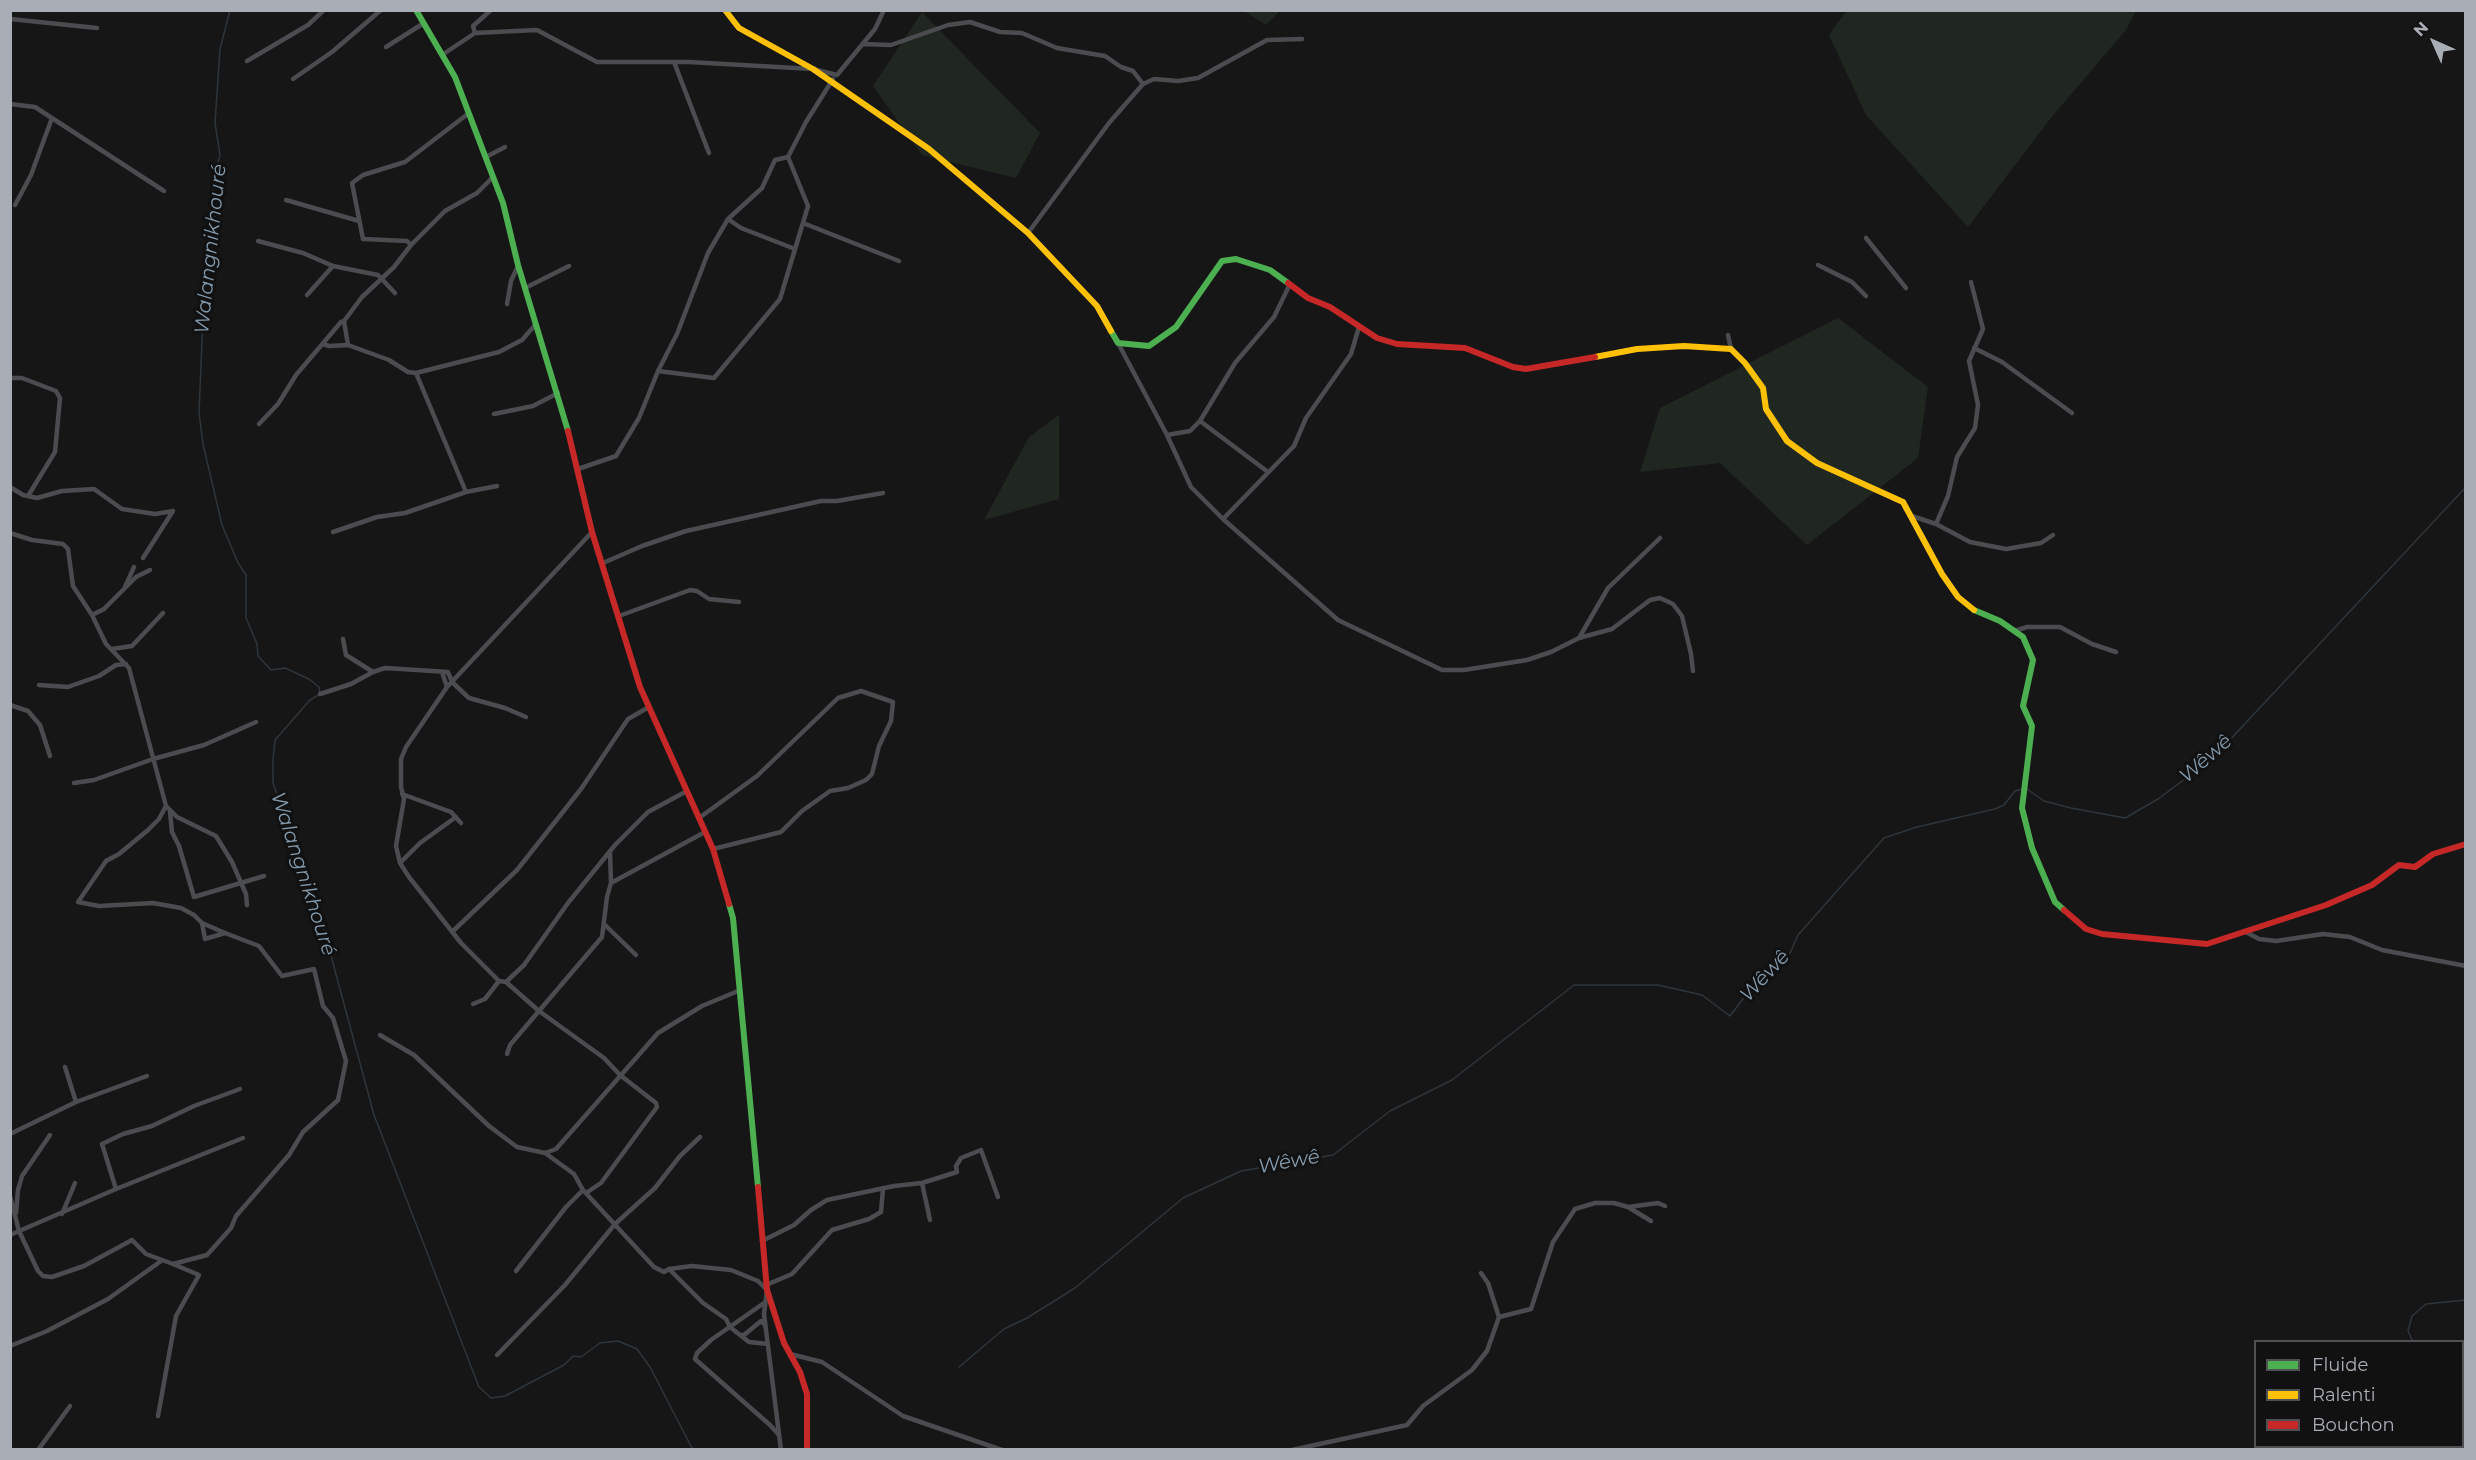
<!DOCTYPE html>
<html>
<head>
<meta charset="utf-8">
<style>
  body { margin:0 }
  #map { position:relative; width:2476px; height:1460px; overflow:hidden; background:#161617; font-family:Montserrat,sans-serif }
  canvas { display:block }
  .frame { position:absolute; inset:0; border:12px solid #a9aeb6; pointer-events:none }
  .legend { position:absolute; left:2254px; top:1340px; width:210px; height:108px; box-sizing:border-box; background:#111112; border:2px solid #4e5054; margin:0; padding:8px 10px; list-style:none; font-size:18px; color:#a9aeb6 }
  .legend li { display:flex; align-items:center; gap:12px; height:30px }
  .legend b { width:30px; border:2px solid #4e5054 }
  .north { position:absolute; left:2404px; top:12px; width:60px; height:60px; -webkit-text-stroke:4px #111112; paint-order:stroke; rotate:315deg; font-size:16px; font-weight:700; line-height:24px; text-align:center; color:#a9aeb6 }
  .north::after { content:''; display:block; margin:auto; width:21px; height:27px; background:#a9aeb6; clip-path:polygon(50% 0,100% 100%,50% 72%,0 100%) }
</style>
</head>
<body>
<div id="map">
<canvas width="2476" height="1460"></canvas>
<div class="frame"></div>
<ul class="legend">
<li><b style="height:8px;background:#4caf50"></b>Fluide</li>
<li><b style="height:8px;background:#ffc107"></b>Ralenti</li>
<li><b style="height:8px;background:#c62828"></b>Bouchon</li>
</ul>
<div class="north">N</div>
</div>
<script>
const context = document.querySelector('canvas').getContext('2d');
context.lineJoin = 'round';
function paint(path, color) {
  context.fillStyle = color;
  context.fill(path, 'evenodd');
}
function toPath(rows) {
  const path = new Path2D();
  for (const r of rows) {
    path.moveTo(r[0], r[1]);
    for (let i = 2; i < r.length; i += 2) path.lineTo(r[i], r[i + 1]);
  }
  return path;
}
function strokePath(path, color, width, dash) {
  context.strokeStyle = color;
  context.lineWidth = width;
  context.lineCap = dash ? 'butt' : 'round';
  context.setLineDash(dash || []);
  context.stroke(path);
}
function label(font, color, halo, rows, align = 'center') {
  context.font = font + ' Montserrat,sans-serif';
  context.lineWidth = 6;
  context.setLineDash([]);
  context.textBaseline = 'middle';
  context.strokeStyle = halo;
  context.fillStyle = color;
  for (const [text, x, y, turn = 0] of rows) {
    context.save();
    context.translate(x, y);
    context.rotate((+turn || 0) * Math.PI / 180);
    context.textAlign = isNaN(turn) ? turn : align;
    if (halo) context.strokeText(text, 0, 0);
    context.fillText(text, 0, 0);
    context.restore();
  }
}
paint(toPath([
  [1244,11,1280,11,1266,25],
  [1846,11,1846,10,2136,11,2126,30,2050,119,1968,227,1866,115,1829,35],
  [922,12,1040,133,1016,178,922,155,873,86],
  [1838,318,1928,387,1918,458,1807,545,1720,463,1640,472,1660,408],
  [1059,415,1059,499,984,520,1029,437]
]), '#202721');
strokePath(toPath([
  [230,10,220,49,215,123,220,155,213,180,216,236,205,269,199,413,203,444,222,525,238,563,246,575,246,618,257,644,258,656,271,670,285,668,309,679,319,687,320,694,310,700,275,740,273,760,273,783,324,930,374,1115,479,1387,491,1398,505,1396,564,1365,573,1356,581,1357,600,1343,618,1341,637,1349,650,1367,693,1450],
  [2027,789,2044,801,2071,808,2125,818,2158,799,2212,759,2466,487],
  [2413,1342,2408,1331,2412,1316,2426,1304,2466,1300],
  [959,1367,1004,1329,1027,1318,1075,1288,1183,1198,1241,1171,1333,1155,1390,1111,1452,1080,1574,985,1658,985,1702,995,1730,1016,1764,971,1790,953,1798,935,1884,838,1917,827,1995,809,2004,805,2015,791,2022,789],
  [2359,1450,2359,1446]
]), '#2e363b', 1.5);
strokePath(toPath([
  [10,19,97,28],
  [475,33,473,26,491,10],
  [863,44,891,45,948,25,970,22,1000,32,1022,33,1057,48,1105,56,1121,67,1133,71,1143,84],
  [386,47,424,23],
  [442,55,475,33,537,30,597,62,689,62,813,69,837,75,875,29,884,10],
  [247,61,308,25,324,10],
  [674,62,709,153],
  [293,79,332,52,381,10],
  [10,104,35,107,164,191],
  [486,157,505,147],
  [286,200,359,221],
  [15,205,31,175,52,118],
  [728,219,741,228,795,249],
  [803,223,899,261],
  [1028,233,1109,123,1143,84,1154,79,1178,81,1198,78,1267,40,1302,39],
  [1866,238,1906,288],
  [258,241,303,253,333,266,378,275,395,293],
  [411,245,407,241,363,239,352,183,363,175,405,162,469,113],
  [1818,265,1852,282,1866,296],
  [525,288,569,266],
  [307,295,333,266],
  [507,304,511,281,518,266],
  [344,321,348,345],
  [1728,335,1731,349],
  [1118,343,1167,435,1191,487,1223,519,1338,620,1442,670,1464,670,1527,660,1551,652,1579,638,1612,629,1650,600,1660,598,1673,604,1682,616,1691,654,1693,671],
  [323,344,329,346,348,345,389,360,408,372,416,373,466,492],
  [1974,348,2002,362,2072,413],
  [658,371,714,378,780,299,808,206,788,157,806,122,833,79],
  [416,373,499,352,522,340,536,324],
  [10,378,22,378,56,391,60,398,55,452,28,496],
  [494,414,533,406,558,393],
  [1200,421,1268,472],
  [259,424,278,404,296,375,341,322,344,321,362,297,394,267,411,245,445,211,477,193,493,177],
  [1167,435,1190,431,1200,421,1235,363,1274,317,1289,286],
  [578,469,616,456,639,418,658,371,677,334,708,253,728,219,762,188,775,160,788,157],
  [10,487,23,495,37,498,62,491,94,489,122,509,155,514,173,511],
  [1912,516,1936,524,1970,542,2006,549,2041,543,2053,535],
  [1223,519,1294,446,1306,418,1351,354,1359,327],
  [1936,524,1948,496,1957,457,1975,428,1978,405,1969,361,1983,329,1971,282],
  [333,532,377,517,405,513,466,492,497,486],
  [10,533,32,540,63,544,68,549,73,586,92,615,106,644,129,668,166,806,177,817,216,836,232,862,246,894,247,905],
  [143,558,173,511],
  [603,563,642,546,686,531,821,501,837,501,883,493],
  [125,587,134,567],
  [92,615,104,609,136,577,150,570],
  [619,616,690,590,697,591,709,599,739,602],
  [2014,631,2027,627,2060,627,2092,644,2116,652],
  [1579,638,1608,588,1660,538],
  [343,639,346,655,373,672],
  [112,649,132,646,163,613],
  [442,672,447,687],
  [39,685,68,687,99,676,116,665,126,664],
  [320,694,351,684,373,672,385,668,448,672,452,682,469,698,505,708,526,717],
  [10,705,28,711,40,725,50,756],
  [74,783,94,780,153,759,204,745,256,722],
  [402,794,451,812,461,823],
  [170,812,172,832,179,846,194,897,264,876],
  [699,818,757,776,838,698,861,691,893,702,891,721,879,746,872,774,866,780,848,788,830,791,802,811,781,832,713,849],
  [400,863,420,843,456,817],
  [611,883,705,832],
  [202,923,225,933],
  [604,924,636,955],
  [2244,931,2259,939,2276,941,2323,934,2350,937,2382,950,2466,966],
  [452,932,517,870,581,789,628,719,649,707],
  [506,982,524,965,568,903,615,845,648,812,687,791],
  [473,1004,485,999,499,981],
  [380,1035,414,1055,489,1126,517,1147,545,1153,556,1149,658,1033,702,1006,738,991],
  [507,1054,510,1045,602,937,607,897,611,883,610,852],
  [65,1067,76,1102],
  [10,1134,76,1102,147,1076],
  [545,1153,574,1174,583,1190,654,1267,664,1272,669,1269,692,1266,731,1270,758,1281,767,1290,764,1314,781,1450],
  [922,1183,930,1220],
  [116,1189,102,1144,123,1134,152,1126,194,1106,240,1089],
  [586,1193,601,1183,657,1107,656,1103,620,1075,604,1058,539,1011,506,982,499,981,461,943,409,877,400,863,396,846,404,799,401,787,401,759,406,747,447,687,592,532],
  [10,1196,19,1231,38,1271,43,1276,52,1277,84,1266,132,1240,146,1254,173,1264,207,1255,231,1228,236,1216,289,1155,303,1132,338,1100,346,1061,333,1018,323,1006,314,969,282,976,259,946,225,933,205,939,202,923,194,915,181,908,153,903,99,906,78,902,106,861,119,854,148,830,159,819,166,806],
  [1628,1207,1658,1203,1665,1206],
  [16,1213,18,1190,22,1176,50,1135],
  [62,1214,75,1183],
  [10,1235,116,1189,243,1138],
  [762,1241,794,1225,811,1210,827,1200,894,1186,922,1183,957,1172,956,1166,961,1158,981,1150,998,1197],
  [669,1269,703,1303,726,1319,730,1327,740,1335,749,1342,768,1344],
  [516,1271,566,1207,583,1190],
  [1481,1273,1488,1283,1499,1317],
  [766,1285,792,1274,832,1230,869,1219,881,1212,883,1189],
  [764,1303,711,1340,697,1353,695,1359,770,1425,779,1435],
  [740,1335,744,1335,761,1321,765,1325],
  [10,1346,47,1331,108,1299,161,1261],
  [790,1354,822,1362,903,1416,1002,1450],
  [497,1355,565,1285,615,1224,655,1188,680,1156,700,1137],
  [158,1416,176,1316,199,1275,173,1264],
  [38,1450,70,1406],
  [1292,1450,1407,1425,1423,1406,1472,1370,1487,1351,1499,1317,1531,1309,1553,1242,1575,1209,1595,1203,1614,1203,1628,1207,1651,1221]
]), '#4b4c4f', 4.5);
strokePath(toPath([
  [416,10,455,77,503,203,518,265,568,431],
  [1111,331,1118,343,1149,346,1176,327,1222,261,1236,259,1270,270,1288,283],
  [1974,610,2000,621,2023,637,2033,660,2023,706,2032,726,2022,808,2032,848,2055,902,2064,910],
  [729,904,733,918,758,1187]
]), '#4caf50', 6);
strokePath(toPath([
  [725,10,739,28,813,69,929,149,1028,233,1097,306,1111,331],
  [1595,357,1637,349,1684,346,1731,349,1745,363,1763,388,1766,409,1787,441,1817,463,1903,502,1942,574,1958,597,1974,610]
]), '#ffc107', 6);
strokePath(toPath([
  [1288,283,1308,298,1330,307,1377,338,1397,344,1465,348,1513,367,1526,369,1595,357],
  [568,431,592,532,640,687,713,849,729,904],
  [2064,910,2086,929,2102,934,2207,944,2326,905,2372,885,2399,865,2415,867,2433,854,2466,844],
  [758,1187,767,1290,784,1343,800,1372,807,1394,807,1450]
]), '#c62828', 6);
label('italic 20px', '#849bad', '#111112', [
  ["Walangnikhouré",211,249,-84],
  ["Wêwê",2206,759,-41],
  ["Walangnikhouré",303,874,72],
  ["Wêwê",1765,976,-47],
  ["Wêwê",1289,1162,-10]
]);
</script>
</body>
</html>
